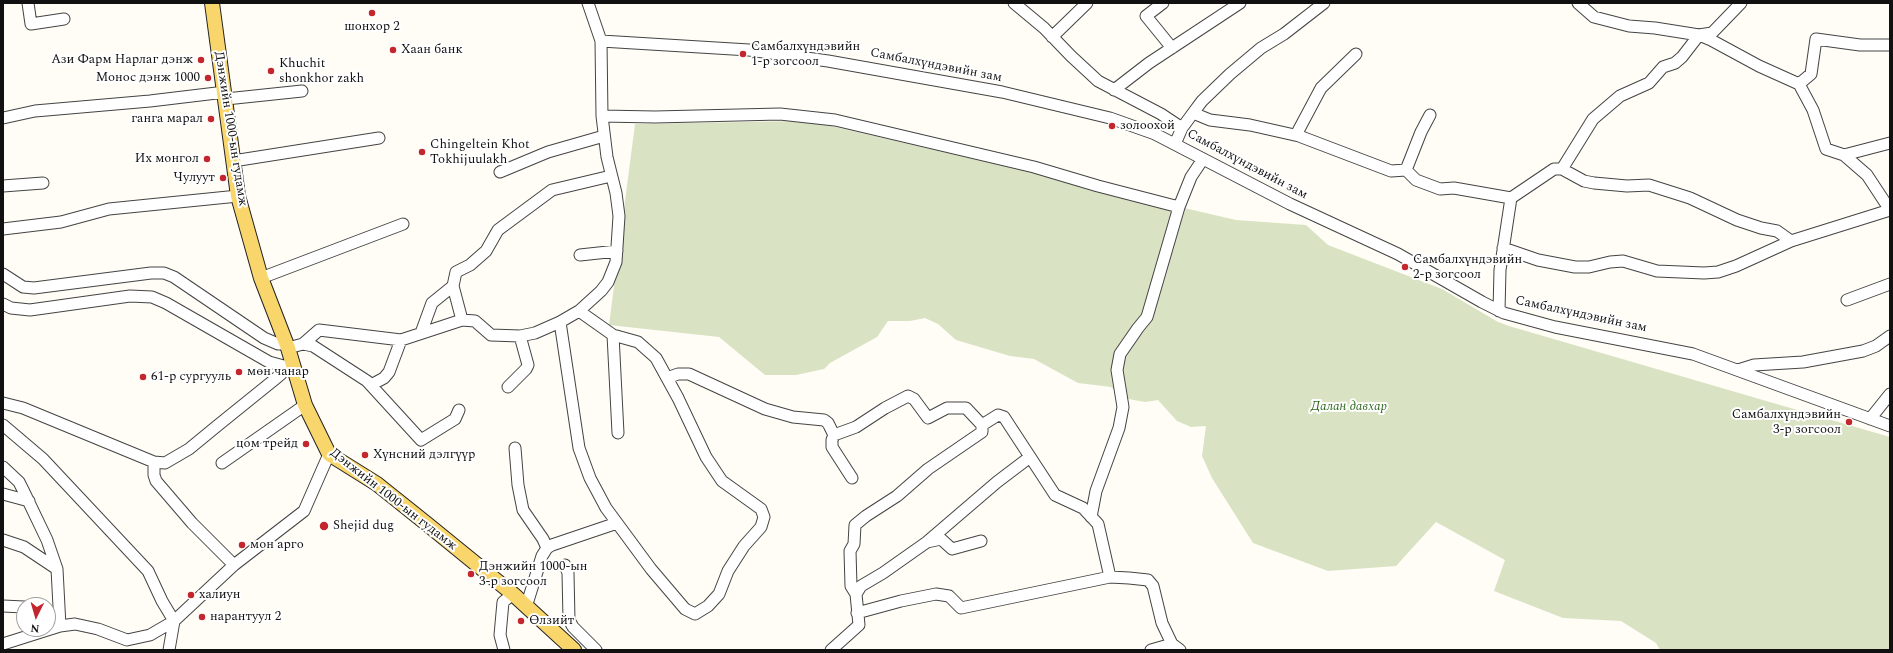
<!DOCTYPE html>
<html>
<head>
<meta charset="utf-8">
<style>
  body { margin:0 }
  #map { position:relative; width:1893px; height:653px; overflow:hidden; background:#fffdf5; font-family:Spectral,serif }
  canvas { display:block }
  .frame { position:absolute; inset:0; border:4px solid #111; pointer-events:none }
  .north { position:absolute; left:16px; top:597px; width:40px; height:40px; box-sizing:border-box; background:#fff; border:1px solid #a0a0a0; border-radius:50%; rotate:185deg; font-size:11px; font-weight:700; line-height:16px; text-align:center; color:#111 }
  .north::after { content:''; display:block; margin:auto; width:14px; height:18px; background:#c4262e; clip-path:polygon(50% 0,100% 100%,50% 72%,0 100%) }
</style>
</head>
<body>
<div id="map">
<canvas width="1893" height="653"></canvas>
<div class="frame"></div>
<div class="north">N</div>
</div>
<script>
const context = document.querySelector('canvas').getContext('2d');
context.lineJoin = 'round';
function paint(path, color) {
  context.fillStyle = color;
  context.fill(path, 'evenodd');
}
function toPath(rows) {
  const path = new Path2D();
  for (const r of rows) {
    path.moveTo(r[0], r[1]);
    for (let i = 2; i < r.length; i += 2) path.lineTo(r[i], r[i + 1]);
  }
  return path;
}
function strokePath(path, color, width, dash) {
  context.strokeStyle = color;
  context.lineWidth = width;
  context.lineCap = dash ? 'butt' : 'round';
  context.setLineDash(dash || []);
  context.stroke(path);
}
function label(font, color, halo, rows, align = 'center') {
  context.font = font + ' Spectral,serif';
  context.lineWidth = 4;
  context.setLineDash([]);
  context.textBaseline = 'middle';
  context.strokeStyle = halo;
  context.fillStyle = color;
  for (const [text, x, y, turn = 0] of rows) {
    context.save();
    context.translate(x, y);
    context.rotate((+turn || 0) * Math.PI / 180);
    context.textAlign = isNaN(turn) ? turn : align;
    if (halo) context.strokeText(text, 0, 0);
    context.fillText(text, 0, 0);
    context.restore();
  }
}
paint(toPath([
  [797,121,818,123,1236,220,1306,225,1328,245,1442,289,1498,322,1509,326,1890,437,1890,650,1660,650,1656,643,1621,621,1563,618,1494,591,1505,560,1436,522,1396,566,1328,571,1253,543,1212,478,1202,456,1206,426,1191,427,1177,421,1158,400,1145,402,1123,398,1111,387,1078,383,1034,359,1010,356,956,340,938,324,925,318,910,321,888,321,877,337,830,363,824,369,796,375,765,375,719,337,609,325,635,124]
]), '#d9e3c4');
const minor = toPath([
  [28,3,31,24,64,19],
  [1014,3,1044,28,1071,56,1098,81,1161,114,1182,128],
  [1163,3,1146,16,1172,48],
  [1578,3,1594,17,1629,26,1655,28,1699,35,1712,33,1741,3],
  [1052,37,1087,3],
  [601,41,749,50,828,61,1002,92,1110,118,1155,134,1290,204,1398,254,1482,302,1504,313,1555,327,1693,354,1890,426],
  [1799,84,1811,74,1816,39,1860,45,1890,45],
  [1114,90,1149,63,1240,3],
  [226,99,302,91],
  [1193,113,1210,120,1250,125,1299,136,1391,171,1406,170,1416,180,1440,189,1454,188,1511,198],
  [602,116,655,117,780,114,835,120,1034,167,1098,186,1179,207,1191,177,1203,159],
  [3,118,35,111,150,101,225,92],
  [1296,135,1321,88,1356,54],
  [1175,144,1182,128,1193,113,1202,101,1230,74,1261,48,1284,34,1324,3],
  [1844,155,1890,143],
  [233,161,379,138],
  [1406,170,1421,132,1430,115],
  [500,172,548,152,604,136],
  [3,186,43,183],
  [3,229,61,222,109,209,238,196],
  [1503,248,1538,260,1575,267,1589,267,1610,262,1623,261,1657,271,1704,273,1718,272,1736,266,1791,241],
  [580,255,617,251],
  [3,274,23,287,34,288,151,273,164,273,174,277,264,338,278,344,286,344],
  [261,278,403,224],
  [1847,300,1890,284],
  [3,304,11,308,30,310,130,296,152,297,166,303,269,362,291,368],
  [1499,311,1500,270,1511,198,1554,169,1562,169,1584,181,1594,183,1627,186,1649,185,1690,198,1737,220,1761,228,1777,231,1791,241,1890,210,1867,175,1844,155,1826,149,1813,110,1799,84,1759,66,1711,40,1699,35,1682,57,1675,63,1663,67,1649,83,1620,96,1593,119,1562,169],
  [462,320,453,286,456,272,470,265,486,251,498,230,552,190,611,176],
  [560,322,579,448,590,478,606,508,651,569,685,609,695,614,708,606,719,594,728,571,744,546,761,527,764,517,761,509,722,481,706,457,678,398,656,358,638,342,613,335,579,311],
  [421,333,432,303,453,286],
  [613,335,618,433],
  [303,344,319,330,401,340,462,320,475,321,491,335,520,336,535,333,560,322,579,311,601,291,608,282,616,262,619,216,616,193,607,157,602,116,601,41,588,3],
  [288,348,303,344,313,346,367,381,421,440,455,419,459,410],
  [1738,370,1754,365,1803,362,1863,351,1876,346,1890,336],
  [667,378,678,374,689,374,765,409,793,417,824,420,828,423,834,435,832,440,832,447,852,478],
  [371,385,384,378,389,372,401,340],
  [508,387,526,369,528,365,520,336],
  [3,403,23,408,154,462,165,463,189,449,217,426,274,380,281,374,285,366],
  [1870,419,1890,394],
  [3,425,43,459,148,571,162,601,174,621,150,635,127,640,98,629,75,624,60,626,3,644],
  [834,435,856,427,885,408,908,396,914,399,928,418,947,408,966,408,982,425,998,415,1004,417,1055,495,1083,508,1098,524,1110,577],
  [515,448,518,485,523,510,543,539,547,548],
  [154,462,154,475,156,481,192,523,234,565],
  [222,463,305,405],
  [3,467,19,482,24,492,47,540,57,569,60,626,48,613],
  [3,494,29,501],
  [1091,517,1096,491,1119,428,1123,407,1117,370,1120,354,1138,328,1147,317,1179,207],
  [3,540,24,547,57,569],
  [927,542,941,539,952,549,981,541],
  [565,565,568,573,569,620,573,627,596,650],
  [856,594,861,586,883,573,927,542,997,482,1030,457],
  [3,606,24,607],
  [526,607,542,556,547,548,552,545,617,523],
  [857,613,901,601,936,594,949,596,961,608,1110,577,1129,578,1148,580,1153,586,1162,623,1172,644,1180,650],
  [169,650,174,621,234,565,304,511,329,454],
  [504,650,500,635,503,602,513,594],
  [831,650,859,625,856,594,851,586,850,551,854,544,855,525,866,516,897,496,928,469,982,432,982,425],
  [1151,650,1172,644]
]);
const major = toPath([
  [212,3,238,196,261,278,288,348,305,405,329,454,377,484,427,524,513,594,574,650]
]);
strokePath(minor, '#444', 13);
strokePath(major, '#222', 16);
strokePath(minor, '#fff', 11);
strokePath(major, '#f9d66b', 14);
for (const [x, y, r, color] of [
  [372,13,4,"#c4262e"],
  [393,50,4,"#c4262e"],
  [743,54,4,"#c4262e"],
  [201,60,4,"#c4262e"],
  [271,71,4,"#c4262e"],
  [208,78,4,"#c4262e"],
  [211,119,4,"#c4262e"],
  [1112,126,4,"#c4262e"],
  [422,152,4,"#c4262e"],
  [207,159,4,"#c4262e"],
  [223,178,4,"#c4262e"],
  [1405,267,4,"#c4262e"],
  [239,372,4,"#c4262e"],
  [143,377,4,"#c4262e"],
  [1849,422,4,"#c4262e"],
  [306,444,4,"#c4262e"],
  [365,455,4,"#c4262e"],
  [324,526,5,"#c4262e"],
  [242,545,4,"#c4262e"],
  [471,574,4,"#c4262e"],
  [191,595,4,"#c4262e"],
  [202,617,4,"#c4262e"],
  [521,621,4,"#c4262e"]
]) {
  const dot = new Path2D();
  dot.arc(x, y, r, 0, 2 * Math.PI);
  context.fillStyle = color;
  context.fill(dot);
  strokePath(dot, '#fff', 1.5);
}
label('13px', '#111', '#fff', [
  ["шонхор 2",372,27,"center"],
  ["Самбалхүндэвийн",751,47],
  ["1-р зогсоол",751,62],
  ["Хаан банк",401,50],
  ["Ази Фарм Нарлаг дэнж",193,60,"right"],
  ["Khuchit",279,64],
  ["shonkhor zakh",279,79],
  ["Монос дэнж 1000",200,78,"right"],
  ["ганга марал",203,119,"right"],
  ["золоохой",1120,126],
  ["Chingeltein Khot",430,145],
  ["Tokhijuulakh",430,160],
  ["Их монгол",199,159,"right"],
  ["Чулуут",215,178,"right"],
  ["Самбалхүндэвийн",1413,260],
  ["2-р зогсоол",1413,275],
  ["мөн чанар",247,372],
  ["61-р сургууль",151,377],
  ["Самбалхүндэвийн",1841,415,"right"],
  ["3-р зогсоол",1841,430,"right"],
  ["цом трейд",298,444,"right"],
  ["Хүнсний дэлгүүр",373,455],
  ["Shejid dug",333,526],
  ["мон арго",250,545],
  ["Дэнжийн 1000-ын",479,567],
  ["3-р зогсоол",479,582],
  ["халиун",199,595],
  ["нарантуул 2",210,617],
  ["Өлзийт",529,621]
], 'left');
label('13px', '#111', '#fff', [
  ["Самбалхүндэвийн зам",936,66,11],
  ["Дэнжийн 1000-ын гудамж",230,129,81],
  ["Самбалхүндэвийн зам",1247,165,28],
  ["Самбалхүндэвийн зам",1581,315,12],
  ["Дэнжийн 1000-ын гудамж",393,500,38]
]);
label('italic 13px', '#2f6b1f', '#fff', [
  ["Далан давхар",1349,407]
]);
</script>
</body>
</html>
